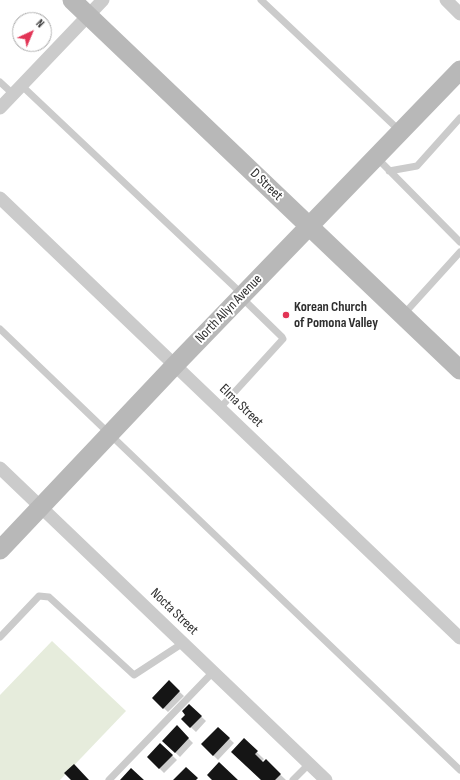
<!DOCTYPE html>
<html>
<head>
<meta charset="utf-8">
<style>
  body { margin:0 }
  #map { position:relative; width:460px; height:780px; overflow:hidden; background:#fff; font-family:"Sofia Sans Condensed",sans-serif }
  canvas { display:block }
  .north { position:absolute; left:12px; top:12px; width:40px; height:40px; box-sizing:border-box; background:#fff; border:1px solid #ababab; border-radius:50%; rotate:44deg; font-size:11px; font-weight:700; line-height:16px; text-align:center; color:#2e2e2e }
  .north::after { content:''; display:block; margin:auto; width:14px; height:18px; background:#e23455; clip-path:polygon(50% 0,100% 100%,50% 72%,0 100%) }
</style>
</head>
<body>
<div id="map">
<canvas width="460" height="780"></canvas>
<div class="north">N</div>
</div>
<script>
const context = document.querySelector('canvas').getContext('2d');
context.lineJoin = 'round';
function paint(path, color) {
  context.fillStyle = color;
  context.fill(path, 'evenodd');
}
function toPath(rows) {
  const path = new Path2D();
  for (const r of rows) {
    path.moveTo(r[0], r[1]);
    for (let i = 2; i < r.length; i += 2) path.lineTo(r[i], r[i + 1]);
  }
  return path;
}
function strokePath(path, color, width, dash) {
  context.strokeStyle = color;
  context.lineWidth = width;
  context.lineCap = dash ? 'butt' : 'round';
  context.setLineDash(dash || []);
  context.stroke(path);
}
function label(font, color, halo, rows, align = 'center') {
  context.font = font + ' "Sofia Sans Condensed",sans-serif';
  context.lineWidth = 4;
  context.setLineDash([]);
  context.textBaseline = 'middle';
  context.strokeStyle = halo;
  context.fillStyle = color;
  for (const [text, x, y, turn = 0] of rows) {
    context.save();
    context.translate(x, y);
    context.rotate((+turn || 0) * Math.PI / 180);
    context.textAlign = isNaN(turn) ? turn : align;
    if (halo) context.strokeText(text, 0, 0);
    context.fillText(text, 0, 0);
    context.restore();
  }
}
paint(toPath([
  [52,641,126,711,60,780,0,780,0,695]
]), '#e6ecdc');
paint(toPath([
  [169,682,184,696,168,712,153,698],
  [189,705,206,721,196,732,182,719,187,715],
  [177,727,193,743,180,757,163,741],
  [218,728,234,743,218,760,202,744],
  [244,740,264,759,261,762,263,764,266,761,286,780,262,780],
  [160,744,177,760,164,773,148,757]
]), '#0003');
paint(toPath([
  [169,680,180,691,163,709,152,698],
  [189,704,202,716,190,728,181,719,185,715,182,711],
  [177,725,189,738,175,753,162,741],
  [218,727,230,738,213,756,201,744],
  [244,738,258,751,255,754,263,762,266,759,281,774,275,780,261,780,231,752],
  [160,743,173,755,159,769,147,757],
  [219,762,238,780,212,780,207,775],
  [74,764,89,780,71,780,64,773],
  [186,767,198,778,196,780,173,780],
  [131,768,144,780,120,780]
]), '#151515');
strokePath(toPath([
  [261,0,401,132],
  [0,82,13,94],
  [21,85,242,294],
  [377,158,460,242],
  [389,171,417,166,460,118],
  [403,315,460,252],
  [0,329,460,770],
  [220,408,283,339,282,337,241,297],
  [0,637,39,596,49,597,134,675,183,643],
  [109,780,213,672],
  [293,780,309,764]
]), '#cbcbcb', 7);
strokePath(toPath([
  [446,0,460,14],
  [0,108,103,0],
  [0,198,460,638],
  [0,468,326,780]
]), '#cbcbcb', 13);
strokePath(toPath([
  [72,0,460,370],
  [0,550,175,365,460,70]
]), '#b8b8b8', 19);
for (const [x, y, r, color] of [
  [286,315,4,"#e23455"]
]) {
  const dot = new Path2D();
  dot.arc(x, y, r, 0, 2 * Math.PI);
  context.fillStyle = color;
  context.fill(dot);
  strokePath(dot, '#fff', 1.5);
}
label('14px', '#2e2e2e', '#fff', [
  ["D Street",266,185,44],
  ["North Allyn Avenue",229,309,-46],
  ["Elma Street",241,406,44],
  ["Nocta Street",174,612,44]
]);
label('bold 14px', '#2e2e2e', '#fff', [
  ["Korean Church",294,307],
  ["of Pomona Valley",294,323]
], 'left');
</script>
</body>
</html>
